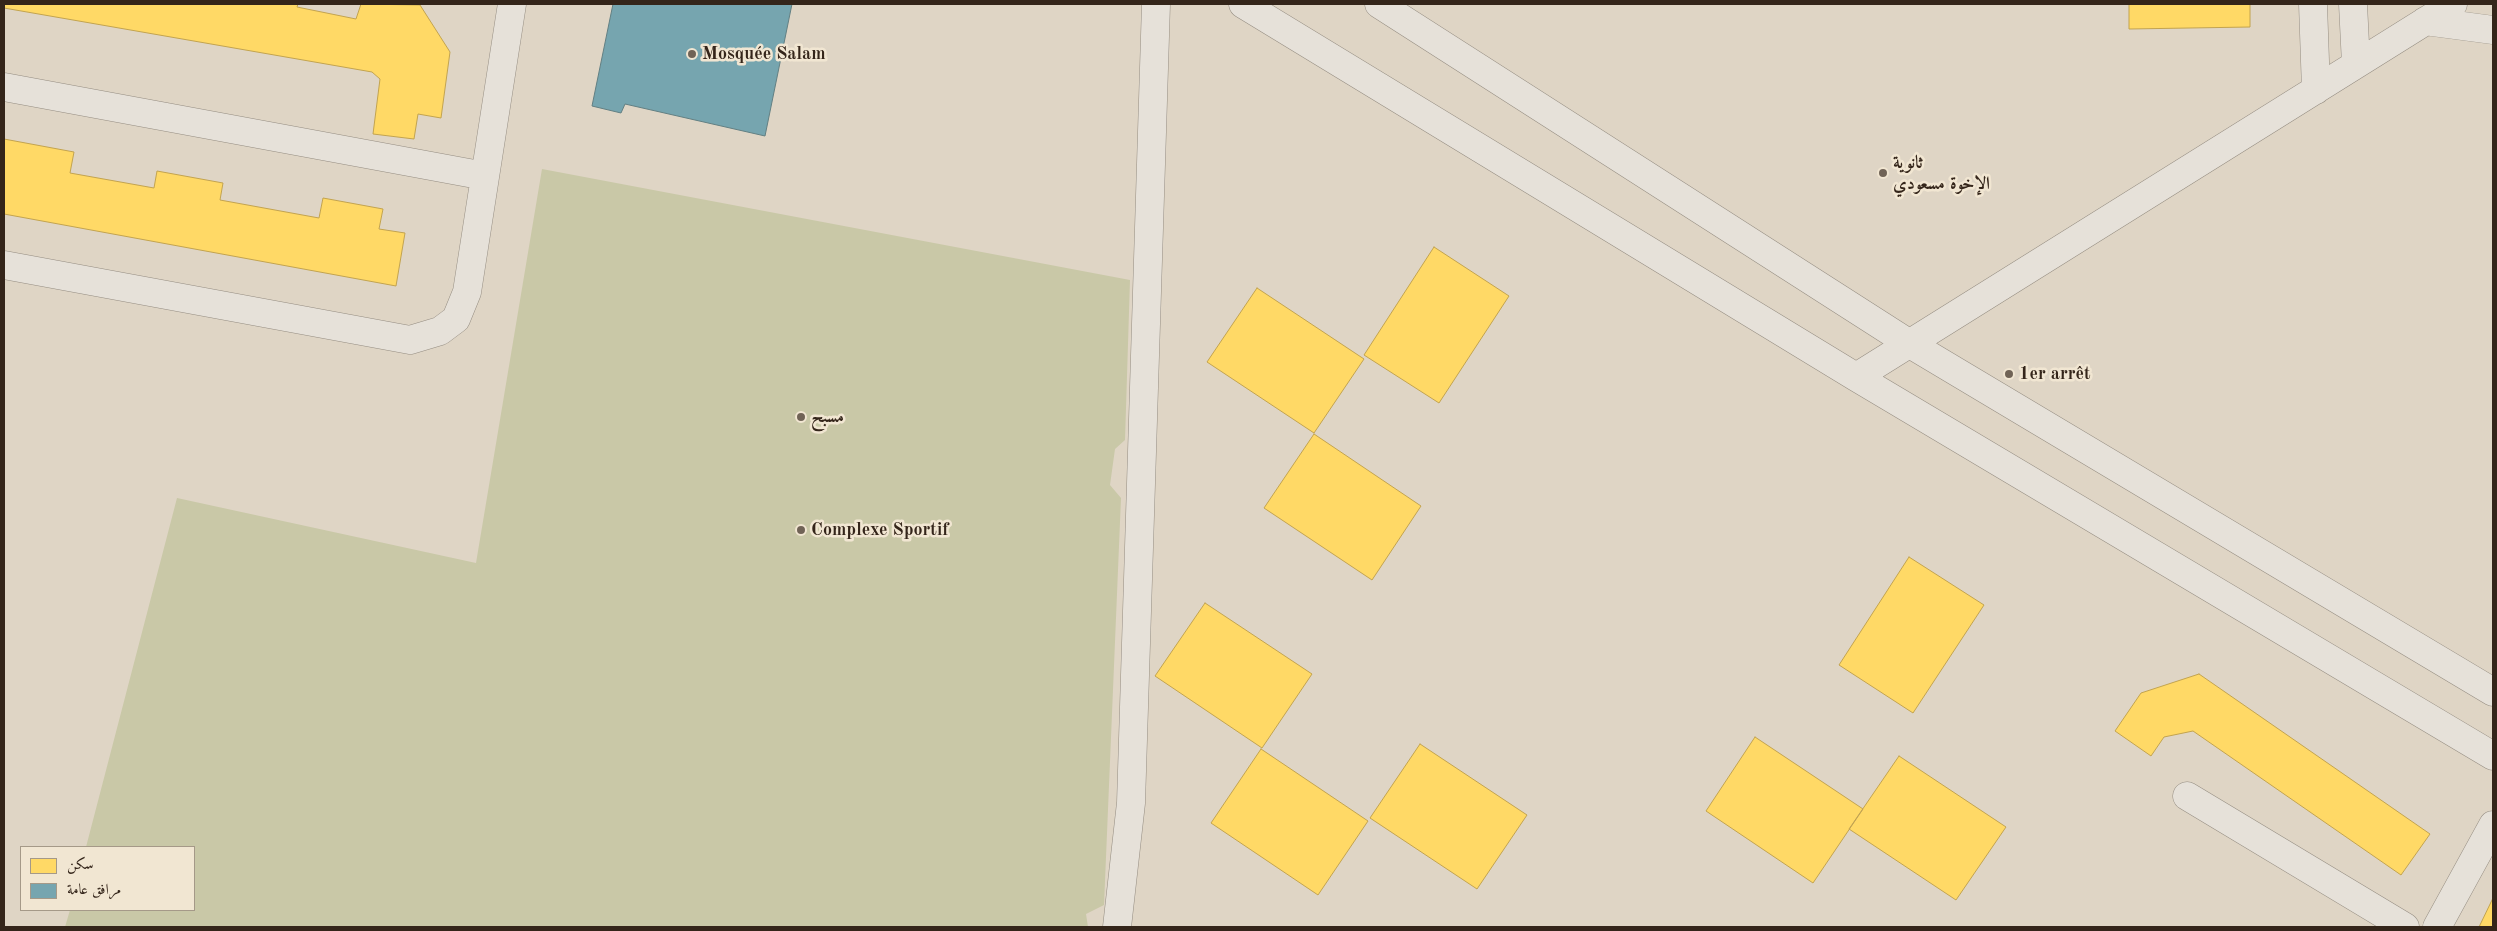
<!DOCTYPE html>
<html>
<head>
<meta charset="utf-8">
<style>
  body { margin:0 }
  #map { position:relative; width:2497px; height:931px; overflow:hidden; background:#dfd5c5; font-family:"Old Standard TT",Amiri,serif }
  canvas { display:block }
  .frame { position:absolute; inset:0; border:5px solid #34251a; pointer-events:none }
  .legend { position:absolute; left:20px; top:846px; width:175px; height:65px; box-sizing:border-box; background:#f1e6d2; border:1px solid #a59988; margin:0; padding:6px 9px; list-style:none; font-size:15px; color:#34251a }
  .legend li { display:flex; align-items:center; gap:10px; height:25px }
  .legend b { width:25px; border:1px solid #a59988 }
</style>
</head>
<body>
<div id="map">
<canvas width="2497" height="931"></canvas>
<div class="frame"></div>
<ul class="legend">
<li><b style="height:14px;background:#ffd966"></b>سكن</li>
<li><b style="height:14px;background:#76a5af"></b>مرافق عامة</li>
</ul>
</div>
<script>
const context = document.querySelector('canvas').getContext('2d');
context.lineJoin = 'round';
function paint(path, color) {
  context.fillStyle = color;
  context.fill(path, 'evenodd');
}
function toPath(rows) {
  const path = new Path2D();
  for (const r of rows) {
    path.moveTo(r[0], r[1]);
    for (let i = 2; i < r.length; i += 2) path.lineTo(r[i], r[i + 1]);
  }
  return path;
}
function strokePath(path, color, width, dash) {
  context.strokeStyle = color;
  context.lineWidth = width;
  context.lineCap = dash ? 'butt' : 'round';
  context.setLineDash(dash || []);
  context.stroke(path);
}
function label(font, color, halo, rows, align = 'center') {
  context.font = font + ' "Old Standard TT",Amiri,serif';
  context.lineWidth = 5;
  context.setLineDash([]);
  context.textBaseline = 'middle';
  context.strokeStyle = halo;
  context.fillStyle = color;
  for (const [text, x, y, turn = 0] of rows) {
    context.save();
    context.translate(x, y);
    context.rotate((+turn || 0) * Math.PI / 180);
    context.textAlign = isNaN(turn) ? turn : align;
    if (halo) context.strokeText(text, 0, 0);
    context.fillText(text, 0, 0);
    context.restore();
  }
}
paint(toPath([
  [542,169,1130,280,1125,440,1115,449,1110,485,1121,498,1104,905,1086,914,1088,927,65,927,70,910,194,910,194,847,86,847,177,498,476,563]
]), '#c9c8a7');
const homes = toPath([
  [4,4,298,4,297,7,356,19,361,4,420,5,450,52,441,118,418,114,414,139,373,134,380,79,372,72,4,8,4,4],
  [2129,4,2250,4,2250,27,2129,29,2129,4],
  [4,139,74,152,70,173,154,188,157,171,223,183,220,200,319,218,323,198,383,209,379,229,405,233,396,286,4,214,4,139],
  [1434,247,1509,296,1439,403,1364,355,1434,247],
  [1257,288,1364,359,1314,433,1207,362,1257,288],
  [1314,434,1421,506,1372,580,1264,508,1314,434],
  [1909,557,1984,605,1913,713,1839,665,1909,557],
  [1205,603,1312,674,1262,748,1155,676,1205,603],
  [2199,674,2430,834,2401,875,2193,731,2164,737,2151,756,2115,731,2141,693,2199,674],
  [1755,737,1863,809,1813,883,1706,811,1755,737],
  [1420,744,1527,815,1477,889,1370,818,1420,744],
  [1261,749,1368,821,1318,895,1211,823,1261,749],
  [1899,756,2006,827,1956,900,1849,829,1899,756],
  [2493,898,2493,927,2479,927,2493,898]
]);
paint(homes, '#ffd966');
strokePath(homes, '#c2a34f', 1);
const public = toPath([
  [613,4,792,4,765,136,625,104,621,113,592,106,613,4]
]);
paint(public, '#76a5af');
strokePath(public, '#627f82', 1);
const minor = toPath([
  [1243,4,1856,377,2493,756],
  [1379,4,1910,344,2493,692],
  [2313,4,2316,90],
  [2353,4,2356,64],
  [2425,21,2493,30],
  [4,87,485,176],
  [4,265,410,340,440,331,456,319,467,292,512,4],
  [1856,377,2453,4],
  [2187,796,2405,927],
  [1117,927,1131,803,1156,4],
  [2437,927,2493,825]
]);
strokePath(minor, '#958d82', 29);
strokePath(minor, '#e6e1d9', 28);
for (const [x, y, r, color] of [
  [692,54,5,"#706356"],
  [1883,173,5,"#706356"],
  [2009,374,5,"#706356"],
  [801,417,5,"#706356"],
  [801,530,5,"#706356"]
]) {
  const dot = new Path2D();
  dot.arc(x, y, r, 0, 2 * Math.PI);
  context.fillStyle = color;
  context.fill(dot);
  strokePath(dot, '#f1e6d2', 2);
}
label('bold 18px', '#34251a', '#f1e6d2', [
  ["Mosquée Salam",702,54],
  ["ثانوية",1893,163],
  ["الإخوة مسعودي",1893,184],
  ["1er arrêt",2019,374],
  ["مسبح",811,417],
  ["Complexe Sportif",811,530]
], 'left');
</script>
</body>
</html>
